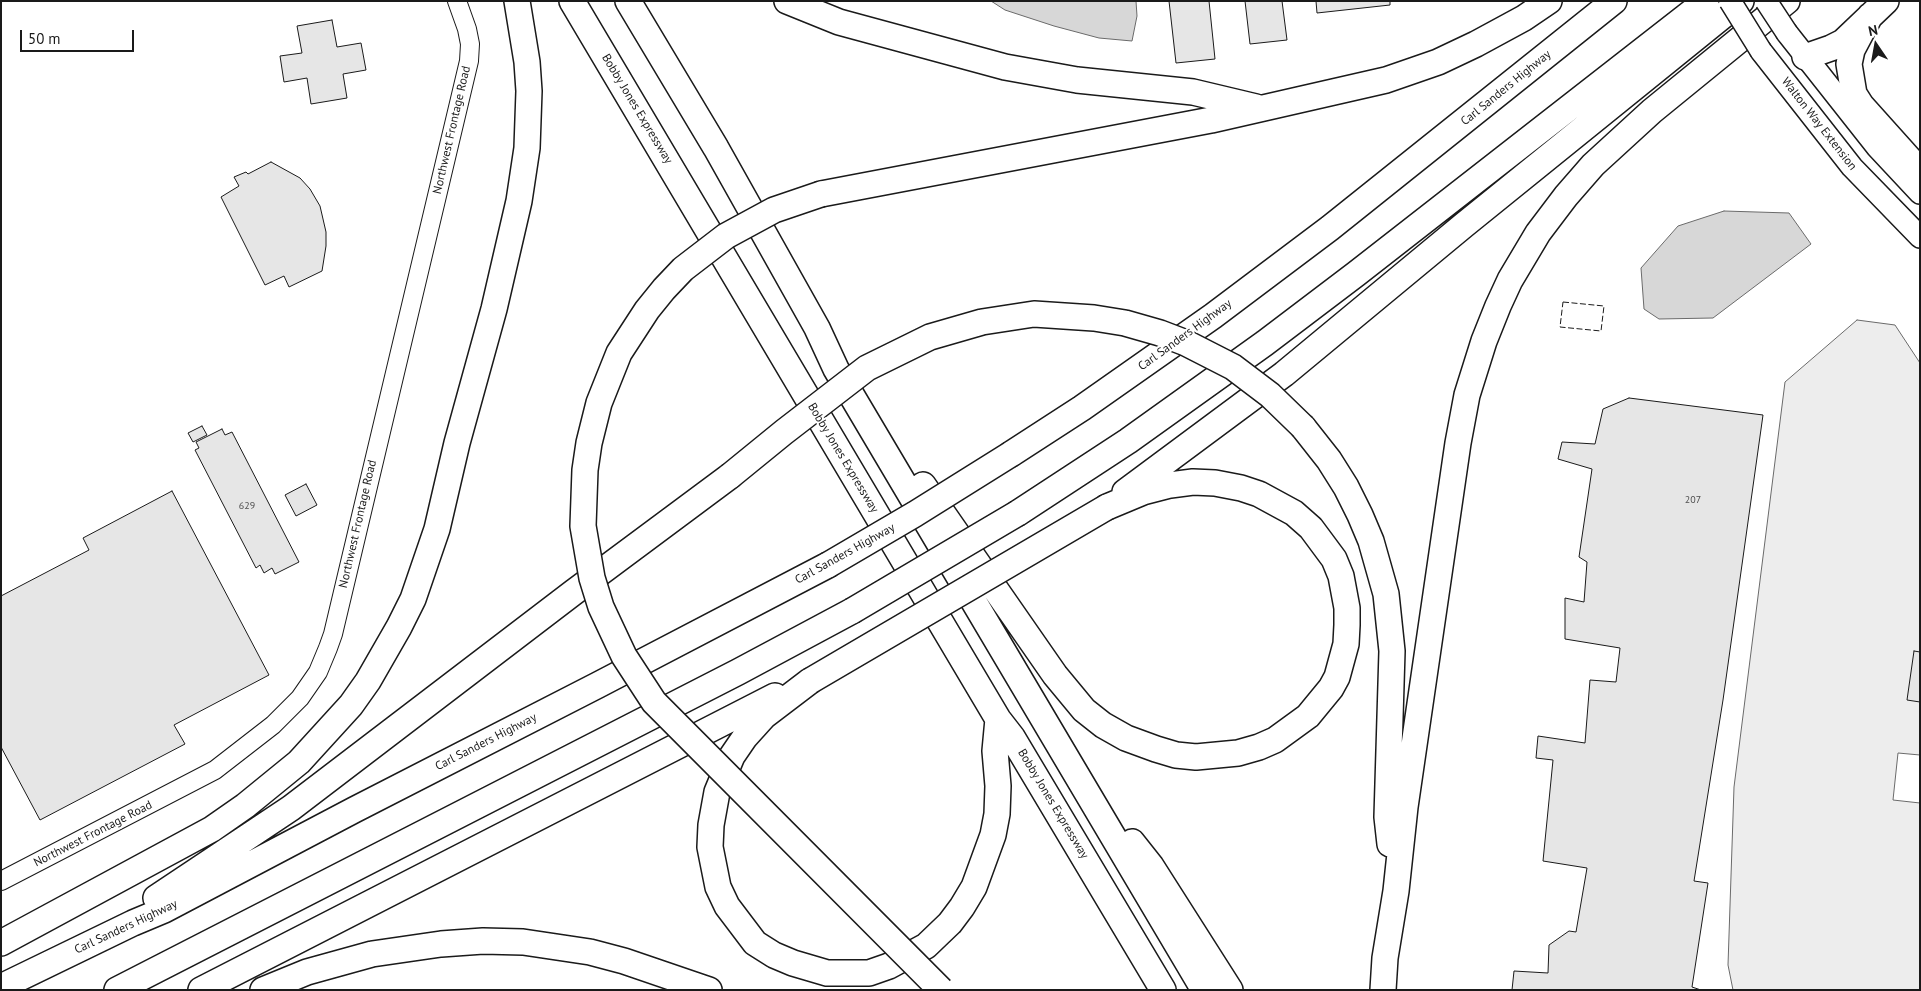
<!DOCTYPE html>
<html>
<head>
<meta charset="utf-8">
<style>
  body { margin:0 }
  #map { position:relative; width:1921px; height:991px; overflow:hidden; background:#fff; font-family:"PT Sans",sans-serif }
  canvas { display:block }
  .frame { position:absolute; inset:0; border:2px solid #1a1a1a; pointer-events:none }
  .north { position:absolute; left:1851px; top:20px; width:50px; height:50px; -webkit-text-stroke:4px #fff; paint-order:stroke; rotate:348deg; font-size:14px; font-weight:700; line-height:20px; text-align:center; color:#1a1a1a }
  .north::after { content:''; display:block; margin:auto; width:18px; height:22px; background:#1a1a1a; clip-path:polygon(50% 0,100% 100%,50% 72%,0 100%) }
  .scale { position:absolute; left:20px; top:30px; width:114px; height:22px; box-sizing:border-box; border:2px solid #1a1a1a; border-top:0; padding-left:6px; font-size:15px; line-height:18px; white-space:nowrap; color:#1a1a1a; -webkit-text-stroke:4px #fff; paint-order:stroke }
</style>
</head>
<body>
<div id="map">
<canvas width="1921" height="991"></canvas>
<div class="frame"></div>
<div class="north">N</div>
<div class="scale">50 m</div>
</div>
<script>
const context = document.querySelector('canvas').getContext('2d');
context.lineJoin = 'round';
function paint(path, color) {
  context.fillStyle = color;
  context.fill(path, 'evenodd');
}
function toPath(rows) {
  const path = new Path2D();
  for (const r of rows) {
    path.moveTo(r[0], r[1]);
    for (let i = 2; i < r.length; i += 2) path.lineTo(r[i], r[i + 1]);
  }
  return path;
}
function strokePath(path, color, width, dash) {
  context.strokeStyle = color;
  context.lineWidth = width;
  context.lineCap = dash ? 'butt' : 'round';
  context.setLineDash(dash || []);
  context.stroke(path);
}
function label(font, color, halo, rows, align = 'center') {
  context.font = font + ' "PT Sans",sans-serif';
  context.lineWidth = 4;
  context.setLineDash([]);
  context.textBaseline = 'middle';
  context.strokeStyle = halo;
  context.fillStyle = color;
  for (const [text, x, y, turn = 0] of rows) {
    context.save();
    context.translate(x, y);
    context.rotate((+turn || 0) * Math.PI / 180);
    context.textAlign = isNaN(turn) ? turn : align;
    if (halo) context.strokeText(text, 0, 0);
    context.fillText(text, 0, 0);
    context.restore();
  }
}
const built = toPath([
  [1857,320,1895,325,1920,363,1920,755,1898,753,1893,800,1920,803,1920,990,1733,990,1728,965,1734,787,1785,382,1857,320]
]);
paint(built, '#ededed');
strokePath(built, '#6a6a6a', 1);
const water = toPath([
  [991,1,1136,1,1137,16,1132,41,1099,38,1054,26,1005,10,991,1],
  [1724,211,1789,213,1811,244,1713,318,1659,319,1644,309,1641,268,1678,226,1724,211]
]);
paint(water, '#d7d7d7');
strokePath(water, '#6a6a6a', 1);
const building = toPath([
  [1169,1,1209,1,1215,59,1176,63,1169,1],
  [1245,1,1282,1,1287,40,1250,44,1245,1],
  [1316,1,1390,1,1390,5,1317,13,1316,1],
  [332,20,337,47,361,43,366,70,343,74,347,98,311,104,307,78,284,82,280,56,302,53,297,26,332,20],
  [271,162,300,178,310,189,320,206,326,232,326,246,322,271,289,287,284,276,265,285,221,197,239,186,234,177,246,172,248,174,271,162],
  [1629,398,1763,415,1723,700,1694,881,1708,883,1692,987,1701,990,1512,990,1514,971,1548,973,1549,945,1569,931,1576,932,1587,868,1543,861,1553,760,1536,758,1538,736,1585,743,1590,680,1616,682,1620,648,1565,639,1565,598,1584,602,1587,562,1579,557,1592,469,1558,459,1562,442,1595,444,1603,409,1629,398],
  [202,426,207,435,193,442,188,433,202,426],
  [222,429,225,435,232,432,299,562,275,574,272,568,264,573,260,565,256,568,195,450,199,448,196,442,222,429],
  [306,484,317,505,296,516,285,495,306,484],
  [172,491,269,675,174,725,185,744,40,820,1,747,1,596,89,550,83,538,172,491],
  [1914,651,1920,652,1920,702,1907,700,1914,651]
]);
paint(building, '#e6e6e6');
strokePath(building, '#1a1a1a', 1);
const minor = toPath([
  [1,881,215,770,273,725,300,698,318,672,328,648,333,634,469,61,470,44,467,29,457,1]
]);
const major = toPath([
  [1787,33,1877,147,1920,193],
  [1761,51,1852,167,1920,237]
]);
const highway = toPath([
  [572,1,998,719,1012,737,1163,990],
  [628,1,716,148,817,328,836,369,1204,990],
  [787,1,839,22,1005,67,1077,80,1193,92,1256,107],
  [1870,16,1852,50,1849,64,1854,94,1861,105,1920,171],
  [1805,57,1831,48,1843,42,1886,1],
  [821,194,1211,120,1386,80,1438,62,1476,44,1524,18,1549,1],
  [1303,427,1329,460,1346,487,1360,515,1371,541,1386,594,1392,651,1387,817,1390,844],
  [1011,454,1082,408,1213,316,1330,228,1614,1],
  [923,485,1055,675,1084,710,1103,725,1126,738,1156,749,1176,755,1196,757,1238,753,1259,747,1275,740,1308,716,1331,688,1337,677,1346,644,1347,625,1347,608,1341,576,1334,559,1311,528,1294,513,1259,494,1241,488,1215,483,1193,482,1170,485,1143,492,1107,507],
  [1125,492,1284,374,1464,225,1741,1],
  [1018,513,1128,441,1265,343,1356,274,1706,1],
  [810,681,764,716,745,737,732,756,717,792,711,825,710,847,718,887,727,906,755,943,774,955,793,963,827,973,869,973,889,966,926,946,950,923,962,907,974,887,993,835,997,814,998,786,995,751,998,719],
  [1132,842,1151,866,1230,990],
  [156,898,291,808,574,592,730,476],
  [1,943,212,829,245,806,299,762,351,705,368,681,399,627,413,599,437,529,457,443,494,309,519,201,527,148,529,91,527,62,517,1],
  [1,987,133,923,164,910,354,810,598,685,828,565],
  [117,990,738,672,852,611],
  [201,990,775,696],
  [263,990,307,972,372,954,441,944,483,941,523,942,590,952,624,961,709,990],
  [1383,990,1385,958,1396,891,1405,807,1458,443,1467,395,1484,341,1498,306,1510,280,1538,233,1566,196,1593,165,1652,111,1787,1]
]);
strokePath(minor, '#1a1a1a', 20);
strokePath(major, '#1a1a1a', 24);
strokePath(highway, '#1a1a1a', 28);
strokePath(minor, '#fff', 18);
strokePath(major, '#fff', 21);
strokePath(highway, '#fff', 25);
const majorBridge = toPath([
  [1730,1,1761,51],
  [1766,1,1787,33]
]);
const highwayBridge = toPath([
  [821,194,774,210,726,236,683,269,664,289,647,310,619,353,599,403,589,443,585,470,583,526,592,578,601,607,624,656,654,702,941,990],
  [730,476,784,432,867,368,930,337,982,322,1034,314,1094,318,1125,323,1160,333,1186,343,1233,367,1270,395,1303,427],
  [828,565,915,514,1011,454],
  [852,611,1018,513],
  [810,681,1107,507]
]);
strokePath(majorBridge, '#1a1a1a', 24, []);
strokePath(highwayBridge, '#1a1a1a', 28, []);
strokePath(majorBridge, '#fff', 21);
strokePath(highwayBridge, '#fff', 25);
strokePath(toPath([
  [1563,302,1604,306,1601,331,1560,327,1563,302]
]), '#1a1a1a', 1, [6, 2.5]);
label('10px', '#4d4d4d', null, [
  ["207",1693,500],
  ["629",247,506]
]);
label('12px', '#1a1a1a', '#fff', [
  ["Carl Sanders Highway",1506,88,-39],
  ["Bobby Jones Expressway",637,109,59],
  ["Walton Way Extension",1819,124,52],
  ["Northwest Frontage Road",452,130,-77],
  ["Carl Sanders Highway",1185,335,-36],
  ["Bobby Jones Expressway",843,458,59],
  ["Northwest Frontage Road",358,524,-77],
  ["Carl Sanders Highway",845,554,-29],
  ["Carl Sanders Highway",486,742,-27],
  ["Bobby Jones Expressway",1053,804,59],
  ["Northwest Frontage Road",93,834,-27],
  ["Carl Sanders Highway",126,927,-25]
]);
</script>
</body>
</html>
